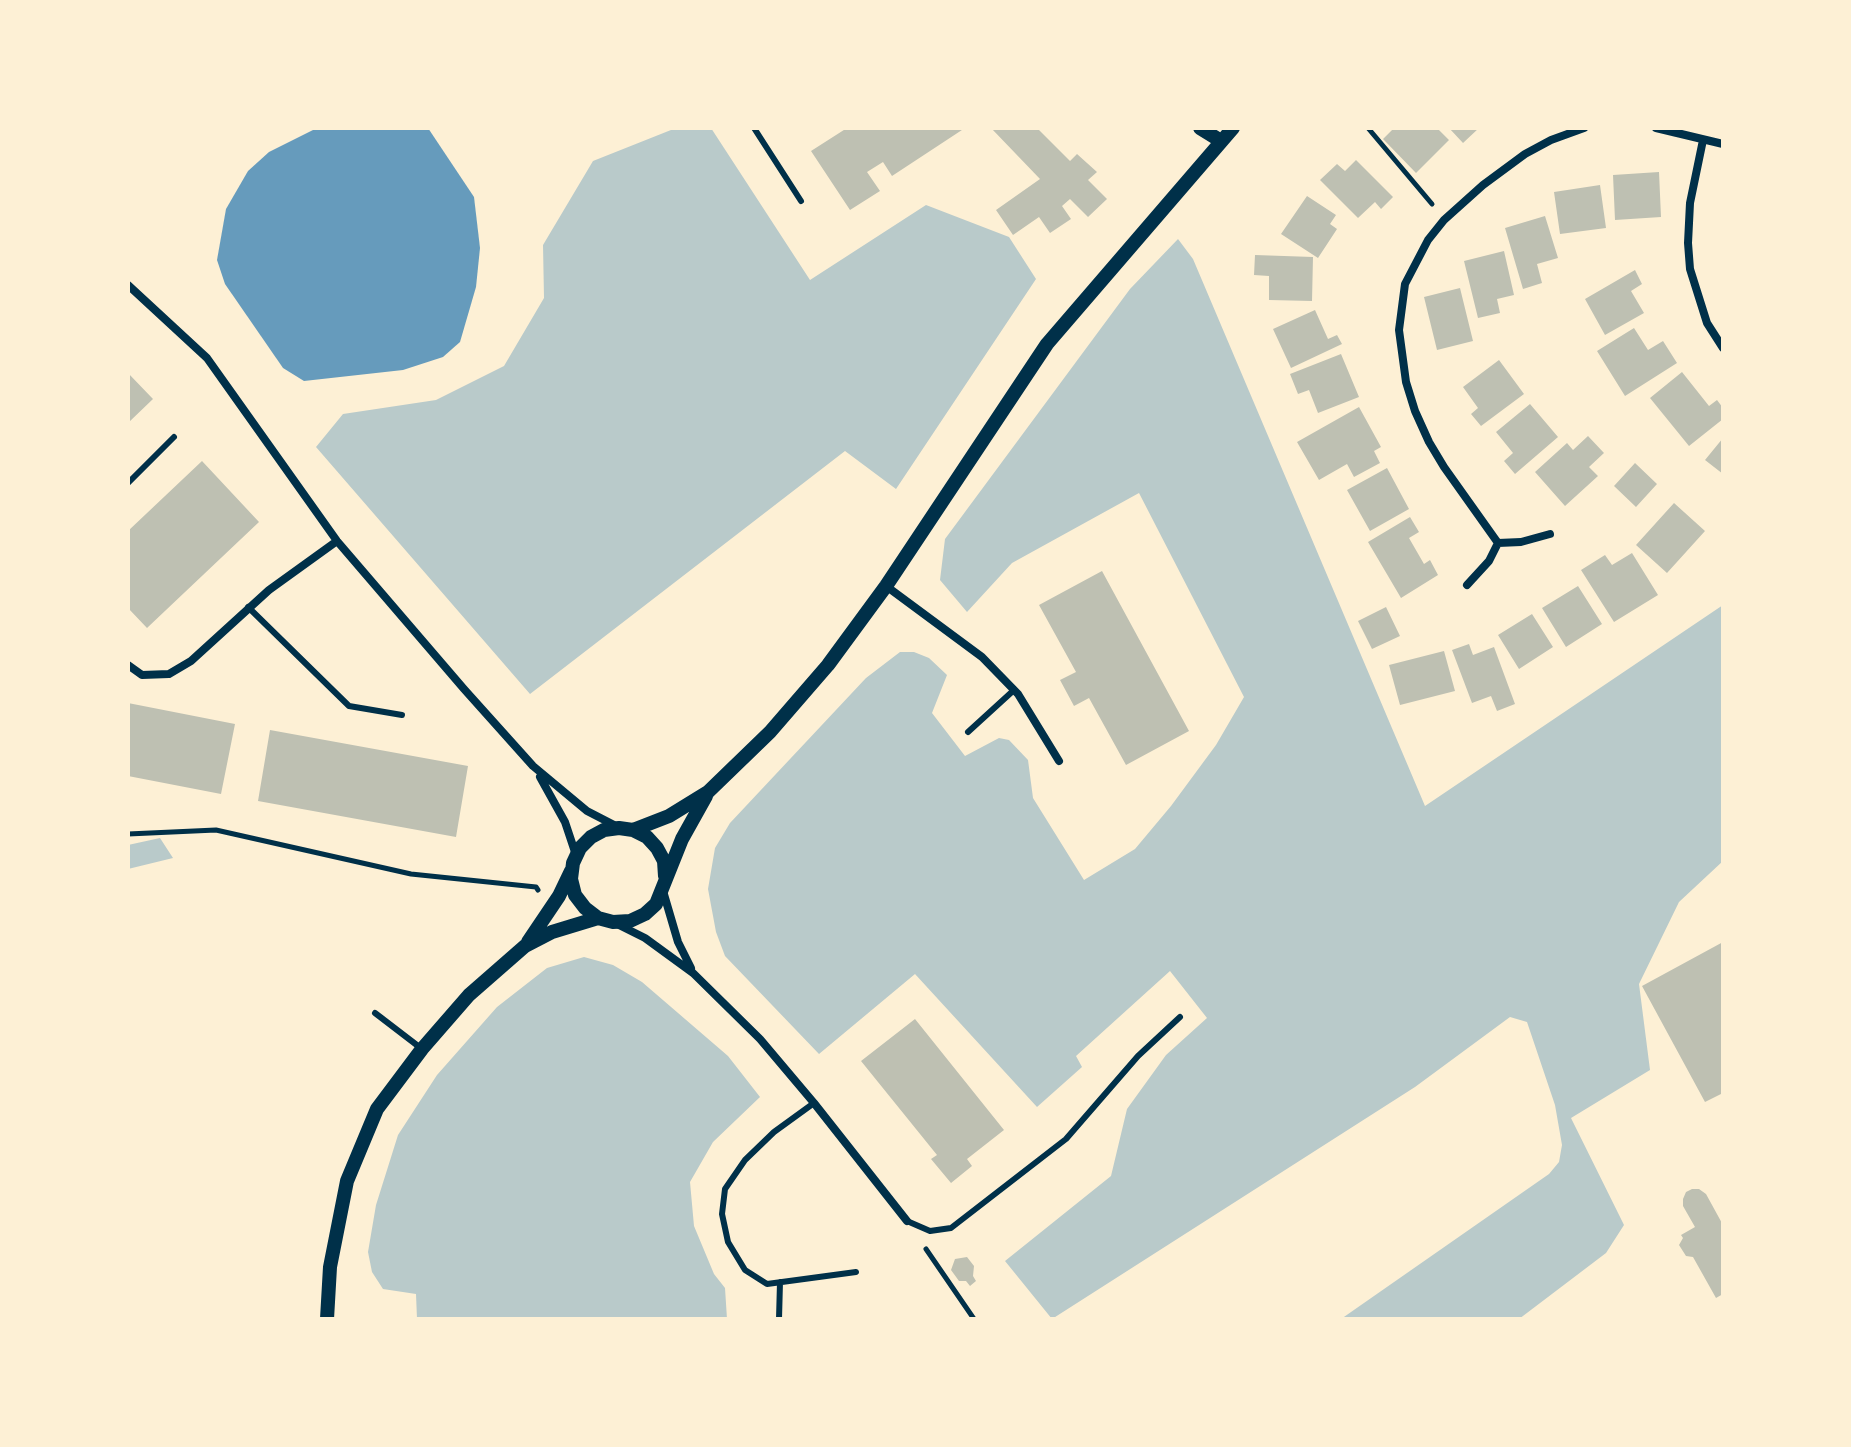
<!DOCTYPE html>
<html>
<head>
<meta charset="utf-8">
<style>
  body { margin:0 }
  #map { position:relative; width:1851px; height:1447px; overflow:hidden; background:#fdf0d5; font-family:"Public Sans",sans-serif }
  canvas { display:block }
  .frame { position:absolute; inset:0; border:130px solid #fdf0d5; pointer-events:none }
</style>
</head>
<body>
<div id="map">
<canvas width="1851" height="1447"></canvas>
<div class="frame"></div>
</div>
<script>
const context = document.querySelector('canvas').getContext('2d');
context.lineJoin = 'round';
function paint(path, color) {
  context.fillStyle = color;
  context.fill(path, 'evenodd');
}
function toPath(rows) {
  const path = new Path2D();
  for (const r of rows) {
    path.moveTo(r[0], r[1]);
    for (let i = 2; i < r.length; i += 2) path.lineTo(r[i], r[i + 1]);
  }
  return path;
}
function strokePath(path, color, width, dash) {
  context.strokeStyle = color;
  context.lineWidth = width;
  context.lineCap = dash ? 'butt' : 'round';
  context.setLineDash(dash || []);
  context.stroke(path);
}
paint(toPath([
  [676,128,711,128,810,280,926,205,1009,237,1036,279,896,489,845,451,530,694,316,447,343,414,436,400,504,366,544,298,543,245,593,161],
  [1178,239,1193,259,1425,806,1723,605,1723,861,1679,902,1639,984,1650,1070,1571,1118,1624,1225,1606,1253,1519,1319,1341,1319,1549,1174,1559,1162,1562,1145,1555,1105,1527,1022,1510,1017,1415,1087,1052,1319,1005,1261,1111,1176,1127,1109,1166,1055,1207,1018,1170,971,1076,1056,1082,1067,1037,1107,915,974,819,1054,725,956,716,932,708,889,715,848,730,823,866,678,900,652,914,652,929,658,947,675,932,713,965,756,999,738,1009,740,1028,760,1033,798,1084,880,1135,849,1171,806,1216,745,1244,697,1139,493,1012,563,967,612,940,580,945,539,1130,289],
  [160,838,173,858,128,869,128,845],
  [584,957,613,965,642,982,728,1056,760,1097,713,1142,690,1182,694,1226,714,1274,725,1288,727,1319,417,1319,416,1294,383,1289,372,1272,368,1252,376,1205,398,1135,437,1075,497,1007,547,968]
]), '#b9caca');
paint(toPath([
  [317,128,428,128,474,197,480,248,476,287,460,342,443,357,403,370,304,381,283,368,225,284,217,260,226,209,248,171,269,152]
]), '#669bbc');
paint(toPath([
  [847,128,965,128,892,176,883,162,867,172,880,191,850,210,811,151],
  [991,128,1037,128,1070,161,1077,154,1097,172,1088,180,1107,199,1088,217,1070,199,1062,206,1071,219,1050,233,1039,217,1013,235,996,210,1040,179],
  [1394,128,1437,128,1449,140,1416,173,1383,139],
  [1449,128,1479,128,1463,143],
  [1356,160,1393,197,1381,209,1375,202,1358,218,1320,180,1337,164,1345,171],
  [1659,172,1661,217,1615,220,1613,175],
  [1600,185,1606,228,1560,234,1554,192],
  [1307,196,1336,215,1330,224,1337,229,1318,258,1281,234],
  [1545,216,1558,258,1537,264,1542,283,1523,289,1505,228],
  [1504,251,1514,295,1497,299,1500,313,1478,318,1464,261],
  [1255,255,1313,257,1312,301,1269,300,1269,276,1254,275],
  [1635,270,1642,284,1631,291,1644,313,1605,335,1585,299],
  [1460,288,1473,341,1437,350,1424,297],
  [1315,310,1328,339,1337,335,1342,344,1291,368,1273,329],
  [1634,328,1648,350,1663,341,1677,363,1625,396,1597,351],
  [1341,354,1359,397,1318,413,1309,390,1298,394,1290,374],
  [1499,360,1524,394,1481,426,1471,414,1478,408,1463,387],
  [1682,372,1709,406,1717,400,1723,408,1723,419,1689,446,1650,398],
  [128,373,153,399,128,423],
  [1530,404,1558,437,1515,474,1504,461,1513,453,1496,432],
  [1359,407,1381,447,1374,451,1380,463,1354,477,1347,464,1319,480,1297,442],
  [1588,436,1604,453,1589,467,1598,476,1565,506,1535,472,1567,443,1573,450],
  [1723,438,1723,474,1705,460],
  [202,461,259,522,147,628,128,608,128,531],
  [1635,463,1657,484,1636,507,1614,486],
  [1387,468,1409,509,1370,531,1347,490],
  [1674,503,1705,531,1667,573,1636,545],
  [1410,517,1419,532,1409,538,1424,564,1430,560,1438,575,1401,598,1368,542],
  [1632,553,1658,595,1614,622,1581,570,1605,555,1612,565],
  [1102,571,1189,731,1126,765,1089,698,1074,706,1060,680,1076,672,1039,605],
  [1578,586,1602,624,1566,647,1542,608],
  [1386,607,1400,636,1372,649,1358,621],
  [1532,614,1553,647,1519,669,1498,635],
  [1469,644,1473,655,1494,647,1515,704,1497,711,1491,696,1472,703,1452,650],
  [1444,651,1455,691,1400,705,1389,665],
  [128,703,235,724,221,794,128,776],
  [270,730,468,766,456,837,258,801],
  [1723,942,1723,1093,1705,1102,1642,986],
  [915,1019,1004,1130,967,1159,972,1166,951,1183,931,1159,937,1155,861,1061],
  [1692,1189,1699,1189,1706,1194,1723,1225,1723,1294,1716,1298,1693,1257,1686,1256,1679,1245,1683,1238,1681,1235,1695,1227,1683,1206,1683,1199,1686,1192],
  [967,1257,974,1266,973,1276,976,1281,970,1286,966,1281,959,1281,951,1270,955,1259]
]), '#bec0b2');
strokePath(toPath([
  [1368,128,1432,204],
  [128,834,216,830,411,874,536,887,538,890],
  [926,1249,974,1319]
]), '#003049', 5);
strokePath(toPath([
  [754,128,801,201],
  [128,483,174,437],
  [248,607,349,706,402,715],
  [968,732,1014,690],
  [375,1013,422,1049],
  [814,1103,774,1132,745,1160,725,1189,722,1214,728,1242,745,1270,767,1284,856,1272],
  [907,1221,930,1231,951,1228,1066,1139,1138,1056,1180,1017],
  [779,1319,780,1282]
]), '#003049', 6);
strokePath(toPath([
  [1656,128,1723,144],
  [1703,140,1690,203,1688,243,1690,269,1707,323,1723,348],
  [128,285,207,358,337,541,464,689,533,766,587,811,618,827],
  [1498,543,1444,467,1429,442,1415,411,1406,382,1399,330,1405,284,1428,240,1444,220,1483,185,1525,154,1551,140,1584,128],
  [1467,585,1489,561,1498,543,1521,542,1550,534],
  [886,586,982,657,1018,694,1059,761],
  [128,665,142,675,169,674,191,661,269,590,337,541],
  [540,777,565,822,576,855],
  [663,891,678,942,691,968],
  [617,924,645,938,693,973,760,1039,814,1103,907,1221]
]), '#003049', 8);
strokePath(toPath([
  [1200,128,1221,141],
  [633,830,669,816,708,792,770,732,828,665,886,586,1047,344,1233,128],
  [665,876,664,861,657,848,647,837,633,830,619,828,604,830,591,837,580,848,573,863,571,879,575,895,585,908,598,918,613,922,630,921,645,914,656,904,682,839,706,796],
  [528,942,559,896,571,871],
  [327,1319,330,1267,347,1181,377,1109,422,1049,469,995,525,946,552,932,598,918]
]), '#003049', 14);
</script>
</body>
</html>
